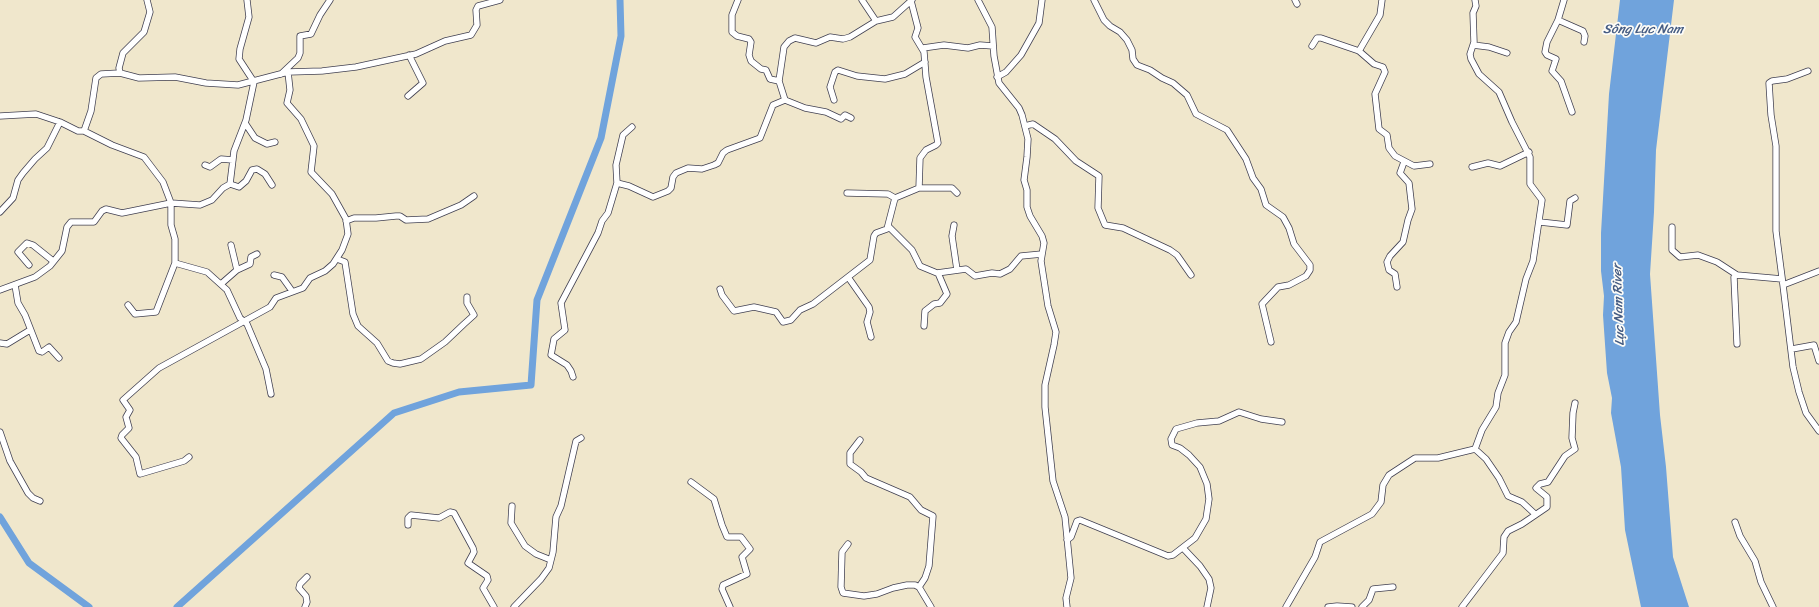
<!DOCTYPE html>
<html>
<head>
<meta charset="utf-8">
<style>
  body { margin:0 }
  canvas { display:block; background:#f0e7cc }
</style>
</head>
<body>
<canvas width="1819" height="607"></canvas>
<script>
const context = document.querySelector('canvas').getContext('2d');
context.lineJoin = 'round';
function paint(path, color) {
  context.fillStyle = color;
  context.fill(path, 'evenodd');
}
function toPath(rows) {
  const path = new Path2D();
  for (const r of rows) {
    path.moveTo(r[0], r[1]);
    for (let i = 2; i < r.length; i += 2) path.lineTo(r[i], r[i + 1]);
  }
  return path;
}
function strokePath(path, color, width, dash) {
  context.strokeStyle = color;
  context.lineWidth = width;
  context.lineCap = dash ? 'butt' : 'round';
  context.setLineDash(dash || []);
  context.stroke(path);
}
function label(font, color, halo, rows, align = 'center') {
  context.font = font + ' Sriracha,sans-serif';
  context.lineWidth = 3.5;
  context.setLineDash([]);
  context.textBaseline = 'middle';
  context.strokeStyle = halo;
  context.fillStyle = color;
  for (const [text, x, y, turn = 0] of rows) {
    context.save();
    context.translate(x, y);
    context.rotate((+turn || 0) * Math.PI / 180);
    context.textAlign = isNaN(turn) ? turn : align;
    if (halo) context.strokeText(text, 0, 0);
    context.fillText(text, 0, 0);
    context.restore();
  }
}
paint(toPath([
  [1620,0,1674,0,1656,150,1654,212,1650,274,1660,415,1666,467,1673,557,1689,607,1641,607,1625,530,1621,467,1611,413,1612,398,1607,373,1603,315,1604,296,1601,271,1601,233,1609,94]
]), '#70a3dc');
strokePath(toPath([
  [0,517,29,563,89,607],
  [177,607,394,413,459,392,531,385,537,300,601,138,621,36,620,0]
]), '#70a3dc', 7);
const minor = toPath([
  [738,0,732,15,732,32,737,36,749,39,751,42,749,55,751,61,761,69,766,70,770,79,779,81],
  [862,0,876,21],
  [978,0,992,27,994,56,999,83,1019,108,1022,115,1028,139,1027,157,1024,180,1027,190,1027,207,1030,216,1042,236,1044,243,1041,261,1048,306,1056,332,1054,345,1045,385,1045,407,1053,481,1065,517,1071,578,1066,598,1067,607],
  [1094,0,1104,20,1110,26,1120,32,1127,40,1132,50,1133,59,1137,65,1150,70,1162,78,1173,83,1187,95,1196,114,1227,130,1246,159,1253,178,1261,189,1266,205,1283,217,1289,228,1294,244,1310,265,1310,270,1306,276,1289,285,1278,287,1262,304,1271,342],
  [1295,0,1297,4],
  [1564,0,1558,20,1547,42,1545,52,1547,55,1556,59,1552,71,1561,81,1572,112],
  [1558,20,1583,31,1585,36,1584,42],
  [1473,45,1489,47,1507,53],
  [1312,46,1317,38,1321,38,1359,51,1374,64,1383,67,1385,72,1375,94,1379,129,1387,135,1389,148,1395,156,1414,166,1430,164],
  [923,48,944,45,968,48,980,45,993,46],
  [1359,51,1380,15,1382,0],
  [1808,71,1787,79,1772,81,1769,83,1771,115,1776,146,1776,231,1783,285,1819,271],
  [120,73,119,68,123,53,144,32,150,12,147,0],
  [281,74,298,58,300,53,300,36,311,34,320,15,330,0],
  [997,77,1006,72,1021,55,1039,23,1042,0],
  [408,96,423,83,409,55],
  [834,100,830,87,835,72,838,70,857,76,885,79,905,74,925,62],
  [0,116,36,114,60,122,78,131,84,131,91,111,96,78,101,74,120,73,139,78,175,77,206,83,238,85,288,72,322,71,356,67,416,54,445,41,471,35,477,25,476,10,478,6,500,0],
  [851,118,845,115,841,119,826,112,805,108,785,100,779,81,784,47,789,41,795,38,816,43,830,37,843,39,850,37,876,21,893,17,912,0],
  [245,123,255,138,267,144,275,142],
  [1025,126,1033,124,1055,139,1076,161,1099,176,1098,208,1105,225,1123,228,1170,250,1177,255,1191,275],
  [84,131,112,145,144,157,163,182,171,203,171,225,175,239,175,263,207,272,227,290,240,318,247,324,266,369,271,394],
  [205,165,210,167,221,159,233,160],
  [1472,167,1488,163,1500,166,1529,152],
  [617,183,616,165,623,135,632,127],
  [230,184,239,187,246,181,252,170,257,169,265,174,272,185],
  [919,188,952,188,957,193],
  [847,193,888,194,895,198],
  [0,212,13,198,18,180,23,173,35,159,47,148,60,122],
  [346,221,354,218,376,218,396,216,400,216,406,220,428,219,461,205,474,196],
  [1540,222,1567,225,1570,201,1575,198],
  [954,225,952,236,957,270],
  [888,226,912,250,920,266,937,273,966,269,975,276,992,273,1000,274,1010,269,1021,256,1042,254],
  [1672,227,1672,250,1680,257,1698,255,1717,262,1737,275,1782,279],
  [231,245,237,270],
  [337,259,345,262,353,314,358,326,377,343,388,361,393,363,400,364,421,359,445,342,464,324,474,315,467,303,467,297],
  [29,265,18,252,27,243,33,245,53,261],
  [274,275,282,277,292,291],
  [848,277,869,307,870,312,867,322,871,337],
  [221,284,237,270,250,264,251,257,257,254],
  [15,285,18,303,25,315,39,351,42,352,49,347,59,358],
  [1783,285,1793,367,1799,392,1806,413,1819,431],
  [1397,287,1395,274,1389,270,1387,262,1390,256,1403,242,1408,220,1412,209,1409,183,1400,173,1404,162],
  [720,289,722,295,734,311,754,307,776,312,783,322,791,320,800,310,813,304,870,260,874,236,876,233,887,229,895,198,919,188,920,158,926,150,936,145,938,143,926,77,924,52,915,37,918,28,911,1],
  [0,290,35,277,50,266,62,251,67,227,71,222,94,222,102,211,106,209,122,213,171,203,200,205,212,200,223,188,230,184,234,151,246,120,254,82,239,59,240,49,249,17,247,0],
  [128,305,135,314,156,312,175,263],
  [924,326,925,311,934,304,940,303,947,294,938,273],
  [0,343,7,344,30,330],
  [1737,344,1734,277,1737,275],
  [1792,349,1814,345,1819,361],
  [573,377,571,371,567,365,551,355,554,339,565,330,561,303,598,233,602,221,608,213,617,183,629,186,653,197,668,191,671,188,673,177,676,173,688,168,702,169,714,165,718,163,723,153,727,150,760,138,773,105,785,100],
  [0,432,10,461,28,493,33,498,40,501],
  [860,440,850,453,850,464,861,472,866,478,910,497,921,510,933,516,929,566,925,578,919,587,931,607],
  [1475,449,1486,459,1499,478,1508,496,1522,502,1535,514],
  [189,457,184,461,140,474,136,457,121,438,122,435,129,428,126,417,130,410,123,400,159,368,270,307,276,298,303,288,310,278,325,271,333,264,342,250,348,234,346,219,332,194,311,172,314,146,301,119,287,103,290,90,288,72],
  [691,482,714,499,722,525,727,537,741,537,750,549,742,557,747,574,723,585,722,589,730,607],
  [512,506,511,523,525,546,536,554,551,560],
  [1735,522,1740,536,1755,561,1761,582,1773,607],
  [408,525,408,518,411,515,439,518,450,512,454,513,473,548,474,552,468,563,487,576,488,580,483,588,494,607],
  [1067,540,1071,537,1077,521,1080,520,1168,556,1173,555,1195,538,1206,519,1209,499,1207,484,1200,467,1189,455,1180,448,1172,445,1171,439,1176,429,1197,423,1219,421,1239,412,1261,419,1282,422],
  [848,544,842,552,841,587,843,593,864,596,877,594,893,588,907,585,915,585,919,587],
  [1183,548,1200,566,1209,579,1211,588,1207,607],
  [305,607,307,602,306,596,299,588,300,584,307,577],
  [514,607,541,579,549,568,553,552,556,517,561,506,576,441,581,438],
  [1286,607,1315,557,1320,542,1372,514,1381,502,1383,485,1389,475,1415,458,1438,458,1475,449,1482,430,1496,407,1498,393,1505,375,1505,343,1509,332,1516,322,1526,279,1533,261,1542,200,1530,184,1530,157,1512,122,1499,92,1479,74,1471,59,1470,54,1474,42,1473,13,1476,6,1475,0],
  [1328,607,1337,606,1352,607],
  [1362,607,1369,600,1373,589,1393,587],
  [1462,607,1503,553,1504,537,1508,531,1522,524,1547,507,1547,497,1536,488,1540,484,1548,482,1565,456,1575,449,1572,438,1573,413,1575,403]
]);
strokePath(minor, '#414051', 7);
strokePath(minor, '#fff', 5.5);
label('italic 13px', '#455c83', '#fdfcf7', [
  ["Sông Lục Nam",1643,30],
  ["Lục Nam River",1619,305,-92]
]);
</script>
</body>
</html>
